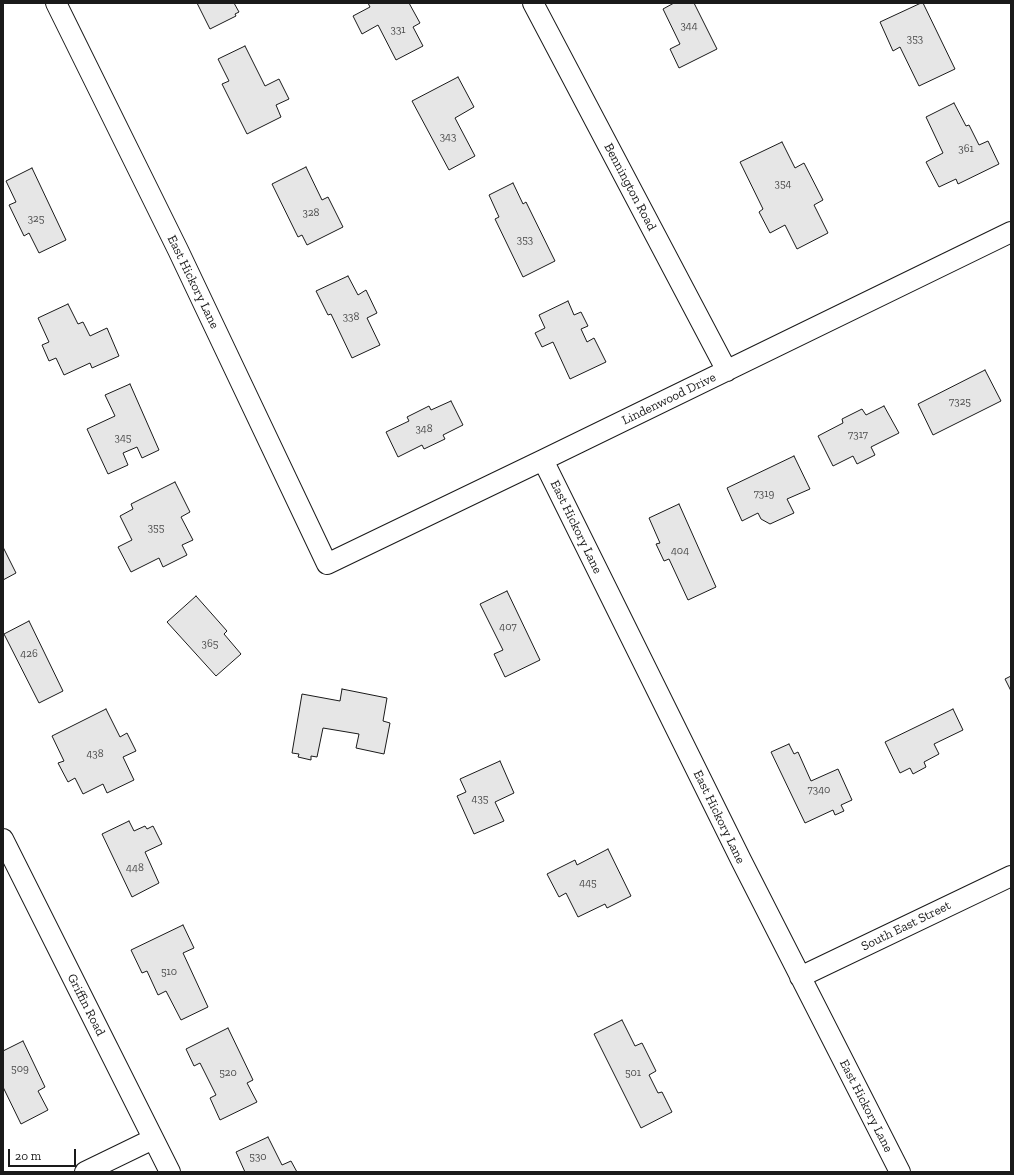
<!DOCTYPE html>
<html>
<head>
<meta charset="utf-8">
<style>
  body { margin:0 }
  #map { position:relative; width:1014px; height:1175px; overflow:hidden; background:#fff; font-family:"Zilla Slab",serif }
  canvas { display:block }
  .frame { position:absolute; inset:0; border:4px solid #1a1a1a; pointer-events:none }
  .scale { position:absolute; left:8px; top:1149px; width:68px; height:18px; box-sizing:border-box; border:2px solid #1a1a1a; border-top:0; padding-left:5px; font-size:12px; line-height:14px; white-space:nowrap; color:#1a1a1a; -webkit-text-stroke:3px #fff; paint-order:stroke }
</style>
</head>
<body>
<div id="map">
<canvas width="1014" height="1175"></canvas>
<div class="frame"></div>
<div class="scale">20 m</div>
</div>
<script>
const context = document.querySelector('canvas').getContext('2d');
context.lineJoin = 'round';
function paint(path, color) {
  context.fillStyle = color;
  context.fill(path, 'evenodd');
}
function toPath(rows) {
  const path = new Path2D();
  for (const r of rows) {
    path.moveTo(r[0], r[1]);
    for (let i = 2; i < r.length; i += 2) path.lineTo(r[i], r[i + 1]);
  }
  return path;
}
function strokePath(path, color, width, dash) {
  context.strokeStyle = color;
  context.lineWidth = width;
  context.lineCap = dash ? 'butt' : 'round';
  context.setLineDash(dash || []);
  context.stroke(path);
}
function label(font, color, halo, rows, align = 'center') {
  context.font = font + ' "Zilla Slab",serif';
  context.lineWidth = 3;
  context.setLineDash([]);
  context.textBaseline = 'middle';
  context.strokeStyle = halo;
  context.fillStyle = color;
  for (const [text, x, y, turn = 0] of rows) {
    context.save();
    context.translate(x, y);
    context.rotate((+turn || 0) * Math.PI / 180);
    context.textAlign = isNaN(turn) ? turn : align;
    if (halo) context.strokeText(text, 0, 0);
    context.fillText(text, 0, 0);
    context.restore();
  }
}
const building = toPath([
  [197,3,234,3,239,12,235,14,236,16,210,29,197,3],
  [368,3,409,3,420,23,413,27,423,46,396,60,378,25,362,34,353,16,370,7,368,3],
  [674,3,694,3,717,49,679,68,670,49,680,44,663,9,674,3],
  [921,3,923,3,955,69,919,86,900,47,893,51,880,22,921,3],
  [245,46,265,86,279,79,289,99,276,105,281,117,247,134,222,84,229,81,218,59,245,46],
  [458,77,474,107,455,118,475,156,449,170,412,101,458,77],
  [954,103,966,126,969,125,979,145,988,141,999,164,958,184,956,179,939,187,926,162,943,153,926,117,954,103],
  [782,142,795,168,804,163,823,200,814,205,828,233,797,249,785,225,770,233,759,212,763,209,740,162,782,142],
  [306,167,322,200,328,197,343,227,307,245,302,235,298,237,272,184,306,167],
  [32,168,66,240,39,253,29,233,24,236,9,205,16,202,6,181,32,168],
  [513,183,523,204,526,202,555,261,523,277,495,219,499,217,489,195,513,183],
  [348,276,358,295,366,290,377,313,367,318,380,345,352,358,331,314,328,315,316,291,348,276],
  [568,301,574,315,581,312,588,326,581,329,587,342,594,338,606,362,570,379,553,342,542,347,535,333,545,328,539,315,568,301],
  [68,304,78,324,83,322,90,336,107,328,119,356,92,368,90,363,64,375,56,358,49,361,42,345,49,342,38,318,68,304],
  [985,370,1001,401,933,435,918,404,985,370],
  [130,384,159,450,142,458,137,447,123,453,128,465,108,474,87,429,115,416,105,395,130,384],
  [451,401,463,425,443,435,445,439,424,449,422,445,398,457,386,432,409,421,407,417,429,406,431,410,451,401],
  [884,406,899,433,871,447,875,455,857,464,853,456,833,466,818,436,843,423,842,419,862,409,866,415,884,406],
  [794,456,810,489,787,499,794,513,770,524,761,519,758,513,742,521,727,488,794,456],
  [175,482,190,512,181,517,193,540,182,545,187,555,163,567,159,558,131,572,118,547,132,540,120,516,133,509,131,504,175,482],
  [679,504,716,587,688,600,669,559,664,561,656,544,660,543,649,518,679,504],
  [3,547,16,573,3,580,3,547],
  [507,591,540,660,505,677,494,654,503,650,480,604,507,591],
  [196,596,227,631,224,634,241,654,216,676,167,622,196,596],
  [29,621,63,691,39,703,4,634,29,621],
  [1011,676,1011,691,1005,679,1011,676],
  [342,689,387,698,383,721,390,723,384,754,356,748,359,734,323,728,317,757,311,756,311,760,298,757,299,754,292,753,302,694,340,701,342,689],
  [106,709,120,737,127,733,136,751,123,757,134,780,107,793,103,784,83,794,75,778,68,782,58,763,64,761,52,736,106,709],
  [953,709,963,730,934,744,939,754,924,762,926,767,913,774,910,768,900,773,885,742,953,709],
  [789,744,794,754,798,752,811,781,838,769,852,800,841,805,844,811,835,815,833,810,805,823,771,752,789,744],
  [500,761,514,793,495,802,504,821,474,834,457,796,466,792,460,779,500,761],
  [129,821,134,831,145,826,147,829,153,826,162,844,145,852,159,883,132,897,102,834,129,821],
  [608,849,631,896,607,908,605,904,578,917,566,893,559,897,547,874,575,860,577,865,608,849],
  [183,925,194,948,183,953,208,1007,181,1020,166,991,158,995,147,971,142,973,131,950,183,925],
  [622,1020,635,1046,642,1043,656,1071,649,1075,658,1093,662,1092,672,1112,641,1128,594,1034,622,1020],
  [228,1028,253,1080,247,1083,257,1102,220,1120,210,1098,216,1095,200,1063,194,1066,186,1049,228,1028],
  [23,1041,45,1087,38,1091,48,1110,21,1124,3,1087,3,1051,23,1041],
  [268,1137,282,1165,291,1161,297,1172,245,1172,236,1152,268,1137]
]);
paint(building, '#e6e6e6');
strokePath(building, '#1a1a1a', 1);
const street = toPath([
  [56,3,178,250,327,564,543,460,1011,232],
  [533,3,727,371],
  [543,460,741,860,900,1172],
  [3,839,170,1172],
  [800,977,1011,876],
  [85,1172,153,1139]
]);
strokePath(street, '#1a1a1a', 22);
strokePath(street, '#fff', 20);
label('11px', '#4d4d4d', null, [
  ["344",689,26],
  ["331",398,30],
  ["353",915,39],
  ["343",448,137],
  ["361",966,149],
  ["354",783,184],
  ["328",311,213],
  ["325",36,219],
  ["353",525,240],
  ["338",351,317],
  ["7325",960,402],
  ["348",424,429],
  ["7317",858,435],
  ["345",123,438],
  ["7319",764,494],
  ["355",156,528],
  ["404",680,551],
  ["407",508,627],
  ["365",210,644],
  ["426",29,654],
  ["438",95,754],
  ["7340",819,790],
  ["435",480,799],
  ["448",135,868],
  ["445",588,883],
  ["510",169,972],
  ["509",20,1069],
  ["520",228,1073],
  ["501",633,1073],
  ["530",258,1157]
]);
label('13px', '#1a1a1a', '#fff', [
  ["Bennington Road",630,187,62],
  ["East Hickory Lane",193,282,64],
  ["Lindenwood Drive",669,399,-26],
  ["East Hickory Lane",576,527,64],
  ["East Hickory Lane",719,817,64],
  ["South East Street",906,926,-26],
  ["Griffin Road",86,1005,63],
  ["East Hickory Lane",866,1106,63]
]);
</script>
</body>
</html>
